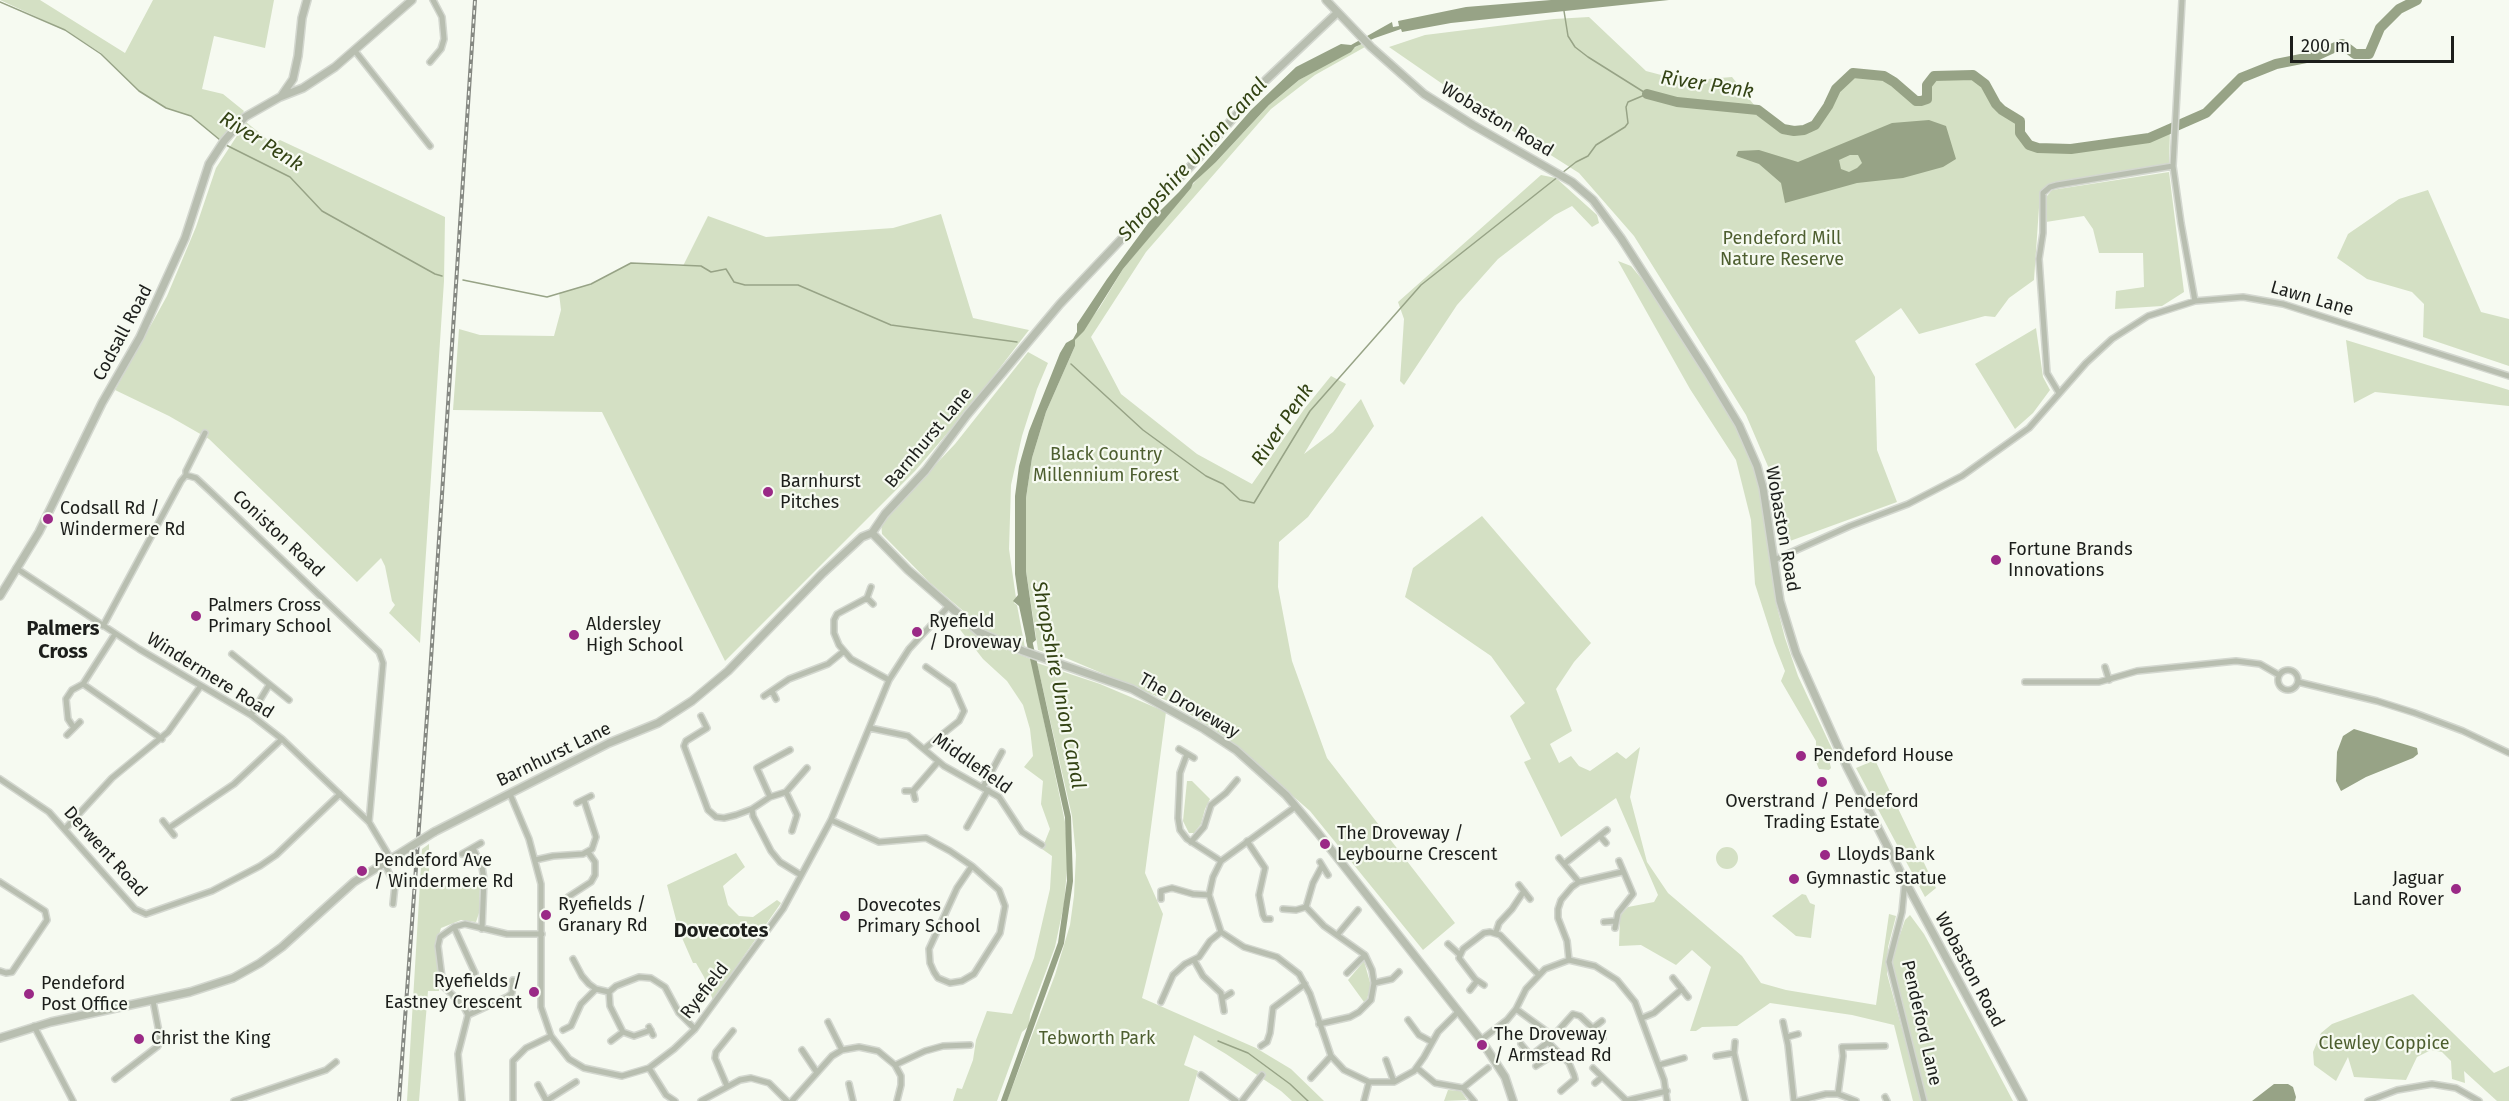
<!DOCTYPE html>
<html>
<head>
<meta charset="utf-8">
<style>
  body { margin:0 }
  #map { position:relative; width:2509px; height:1101px; overflow:hidden; background:#f6faf1; font-family:"Fira Sans",sans-serif }
  canvas { display:block }
  .scale { position:absolute; left:2290px; top:36px; width:164px; height:27px; box-sizing:border-box; border:3px solid #1c1e1b; border-top:0; padding-left:8px; font-size:18px; line-height:21px; white-space:nowrap; color:#1c1e1b; -webkit-text-stroke:4px #f6faf1; paint-order:stroke }
</style>
</head>
<body>
<div id="map">
<canvas width="2509" height="1101"></canvas>
<div class="scale">200 m</div>
</div>
<script>
const context = document.querySelector('canvas').getContext('2d');
context.lineJoin = 'round';
function paint(path, color) {
  context.fillStyle = color;
  context.fill(path, 'evenodd');
}
function toPath(rows) {
  const path = new Path2D();
  for (const r of rows) {
    if (r.length === 3) {
      path.moveTo(r[0] + r[2], r[1]);
      path.arc(r[0], r[1], r[2], 0, 2 * Math.PI);
      continue;
    }
    path.moveTo(r[0], r[1]);
    for (let i = 2; i < r.length; i += 2) path.lineTo(r[i], r[i + 1]);
  }
  return path;
}
function strokePath(path, color, width, dash) {
  context.strokeStyle = color;
  context.lineWidth = width;
  context.lineCap = dash ? 'butt' : 'round';
  context.setLineDash(dash || []);
  context.stroke(path);
}
function label(font, color, halo, rows, align = 'center') {
  context.font = font + ' "Fira Sans",sans-serif';
  context.lineWidth = 4.5;
  context.setLineDash([]);
  context.textBaseline = 'middle';
  context.strokeStyle = halo;
  context.fillStyle = color;
  for (const [text, x, y, turn = 0] of rows) {
    context.save();
    context.translate(x, y);
    context.rotate((+turn || 0) * Math.PI / 180);
    context.textAlign = isNaN(turn) ? turn : align;
    if (halo) context.strokeText(text, 0, 0);
    context.fillText(text, 0, 0);
    context.restore();
  }
}
paint(toPath([
  [0,0,40,0,125,53,153,0,274,0,265,48,214,36,202,89,223,94,244,111,221,141,191,116,166,108,139,91,101,53,65,30],
  [1589,17,1646,71,1684,81,1732,77,1758,110,1786,130,1804,130,1815,125,1828,106,1836,89,1853,73,1884,76,1894,82,1916,101,1921,101,1927,99,1927,85,1934,76,1973,75,1985,84,1996,104,2020,121,2020,133,2029,145,2038,148,2071,149,2149,138,2170,129,2169,163,2047,186,2040,193,2034,280,2009,298,1995,317,1985,316,1919,334,1901,308,1855,341,1875,377,1877,450,1897,502,1790,541,1785,531,1770,471,1746,415,1634,236,1579,173,1486,114,1389,47,1425,35,1554,19],
  [1361,44,1365,47,1315,75,1271,109,1146,252,1091,337,1121,394,1197,454,1252,484,1305,408,1331,376,1346,384,1304,454,1333,432,1361,399,1374,426,1308,517,1279,542,1278,587,1292,661,1327,758,1455,923,1423,950,1310,811,1224,736,1170,702,1066,658,1038,650,1026,571,1026,498,1032,458,1046,412,1075,346,1075,340,1100,307,1123,269,1203,172,1216,162,1269,105,1299,80],
  [246,122,273,144,280,140,445,217,444,281,420,643,389,613,395,605,392,601,385,566,381,558,357,582,209,439,169,416,115,390,167,296,196,227,216,168],
  [2169,172,2184,292,2162,306,2115,309,2116,291,2144,287,2143,253,2099,253,2093,229,2084,216,2046,222,2047,196,2052,190],
  [1541,175,1556,178,1597,215,1599,223,1592,227,1572,206,1555,215,1498,259,1457,305,1404,385,1400,381,1404,319,1398,302],
  [2428,190,2481,312,2509,319,2509,366,2423,337,2424,304,2412,292,2367,279,2337,258,2348,234,2399,199],
  [941,214,973,318,1029,330,969,408,915,471,725,661,602,412,453,410,459,329,480,335,554,336,561,310,559,293,591,284,631,263,683,266,708,216,766,237,893,228],
  [1618,261,1631,266,1646,284,1705,375,1747,447,1760,489,1776,603,1785,638,1798,676,1833,751,1829,760,1831,768,1829,770,1819,769,1816,762,1816,741,1781,681,1785,671,1774,643,1755,584,1751,520,1736,460,1690,389],
  [2036,328,2043,377,2050,390,2033,413,2015,429,1975,364],
  [2346,340,2509,390,2509,406,2375,392,2354,403],
  [1028,352,1048,363,1037,389,1022,436,1011,485,1009,549,1016,598,1014,603,1017,605,1025,648,987,631,929,582,882,534,881,522,955,444],
  [1482,516,1591,643,1574,662,1556,689,1572,731,1550,744,1559,763,1571,756,1579,766,1590,771,1617,752,1626,759,1640,747,1630,797,1647,862,1668,893,1742,956,1761,983,1786,990,1876,1005,1889,914,1896,916,1888,947,1887,974,1922,1101,1913,1101,1894,1025,1852,1015,1770,1003,1737,1026,1702,1027,1696,1031,1690,1031,1711,967,1692,950,1676,965,1641,945,1619,946,1620,916,1628,907,1654,902,1658,895,1616,798,1561,837,1524,762,1531,759,1510,716,1525,703,1491,656,1405,597,1413,568],
  [950,615,985,641,1031,659,1065,822,1068,858,1064,904,1055,947,1030,1014,1029,1026,1022,1032,997,1101,953,1101,957,1088,962,1089,973,1060,976,1040,987,1011,1012,1014,1034,958,1050,889,1052,856,1042,849,1050,829,1041,804,1043,781,1024,767,1033,756,1030,729,1023,705,1007,681,983,659,958,627,945,616],
  [1037,663,1100,684,1166,712,1145,873,1163,914,1142,998,1256,1048,1291,1069,1324,1101,1292,1101,1281,1091,1226,1054,1194,1035,1184,1065,1198,1071,1189,1101,1007,1101,1055,975,1070,925,1074,896,1076,855,1072,816],
  [1875,760,1936,888,1925,897,1856,768],
  [1187,781,1192,781,1210,799,1205,809,1201,824,1194,833,1189,833,1183,821],
  [429,844,429,886,480,885,479,913,476,922,461,920,441,928,436,945,439,991,428,991,419,1101,407,1101,422,849],
  [1727,858,11],
  [736,853,745,867,723,886,728,905,739,916,753,917,777,900,781,903,713,1000,704,977,696,963,693,963,679,931,667,885],
  [1802,894,1806,895,1810,903,1815,905,1811,938,1796,936,1772,916],
  [1910,915,1924,934,1935,954,2013,1101,1927,1101,1891,961,1905,920],
  [1364,961,1371,986,1367,999,1364,1002,1348,980],
  [2413,994,2494,1073,2509,1066,2509,1101,2497,1101,2464,1071,2465,1083,2452,1079,2451,1061,2442,1052,2431,1050,2417,1057,2406,1080,2354,1077,2348,1057,2336,1081,2314,1065,2313,1052,2321,1033,2332,1024],
  [1448,1090,1461,1091,1467,1100,1444,1101]
]), '#d4e0c4');
paint(toPath([
  [1551,0,1669,0,1451,23,1402,32,1401,29,1375,38,1355,47,1351,52,1299,80,1269,105,1216,162,1193,183,1191,188,1123,269,1084,331,1075,340,1075,346,1046,412,1032,458,1026,498,1026,571,1036,640,1030,645,1027,643,1019,606,1013,601,1018,595,1015,574,1015,496,1019,466,1029,431,1060,353,1066,343,1073,339,1077,332,1077,324,1107,279,1149,222,1179,192,1251,110,1296,67,1341,44,1351,45,1392,22,1393,27,1399,26,1398,21,1466,7],
  [1929,120,1946,126,1956,159,1943,167,1903,178,1857,183,1785,203,1781,183,1759,164,1736,156,1738,151,1759,150,1798,162,1892,123],
  [1850,155,1858,155,1862,163,1857,168,1849,172,1841,169,1839,160],
  [2354,729,2417,748,2418,754,2413,758,2366,777,2341,791,2336,781,2337,752,2343,736],
  [2274,1084,2288,1084,2293,1087,2296,1097,2295,1101,2252,1101]
]), '#97a386');
strokePath(toPath([
  [0,2,65,30,101,54,139,91,166,108,191,116,220,140],
  [1564,11,1568,36,1575,47,1588,57,1647,94],
  [226,145,290,177,322,211,435,274,442,276],
  [1562,173,1576,162,1588,156,1596,145,1625,127,1628,123,1626,107,1628,102,1647,94],
  [463,280,547,297,591,284,631,263,701,266,711,272,726,269,734,282,745,285,798,285,891,325,1017,342],
  [1071,364,1143,430,1206,476,1223,484,1240,500,1254,503,1310,411,1421,285,1559,176],
  [1218,1041,1248,1053,1290,1084,1308,1101]
]), '#97a386', 1.5);
strokePath(toPath([
  [1004,1101,1061,943,1070,881,1068,817,1029,640]
]), '#97a386', 6);
strokePath(toPath([
  [1647,94,1677,102,1758,110,1783,129,1794,131,1804,130,1815,125,1828,106,1836,89,1853,73,1884,76,1894,82,1916,101,1921,101,1927,99,1927,85,1934,76,1973,75,1985,84,1996,104,2002,110,2020,121,2020,133,2029,145,2038,148,2071,149,2149,138,2206,113,2241,78,2276,64,2316,56,2342,44,2355,54,2369,54,2380,28,2399,9,2417,0]
]), '#97a386', 10);
const minor = toPath([
  [2182,0,2173,166,2181,223,2195,301],
  [355,51,430,146],
  [430,62,441,49,444,39,442,17,433,0],
  [2059,393,2047,373,2039,259,2043,233,2043,193,2050,187,2057,185,2173,166],
  [186,475,196,478,211,492,379,652,383,663,369,822],
  [1774,560,1850,526,1908,504,1962,476,2029,428,2086,363,2112,339,2148,316,2195,301,2243,297,2283,304,2509,376],
  [16,568,139,649,251,715,282,739,369,822,391,859],
  [871,587,867,598,873,604],
  [867,598,837,614,834,620,834,633,839,645,851,659,889,680],
  [103,626,181,481,186,475,186,471,205,433],
  [232,654,289,700],
  [2105,667,2109,680],
  [2288,680,10],
  [2025,682,2099,682,2137,671,2236,661,2260,664,2279,675],
  [2298,682,2377,701,2415,713,2463,731,2509,753],
  [83,684,162,739],
  [772,691,776,699],
  [764,696,789,679,828,664,844,651],
  [251,715,269,685],
  [701,716,707,728,686,741,684,746,708,810,716,817,724,818,736,815,752,809,770,797,786,792,807,768],
  [74,728,68,719,66,699,72,690,83,684,115,634],
  [870,728,908,736,944,766,999,797,1022,832,1042,845],
  [67,735,80,722],
  [924,749,959,721,964,711,953,686,926,667],
  [1179,749,1194,758],
  [1187,754,1180,773,1178,818,1180,830,1187,839,1221,861],
  [0,779,49,812,135,909,146,914,212,891,260,866,276,855,340,794],
  [983,787,1002,752],
  [905,791,913,791,915,799],
  [913,791,938,762],
  [786,792,797,815,792,831],
  [510,794,529,839,541,884,541,1007,551,1036,569,1059,584,1068,622,1076,649,1068,674,1049,695,1029,783,909,831,820,889,680,909,649,948,607],
  [770,797,757,768,790,750],
  [577,803,591,796],
  [1295,807,1221,861,1213,877,1209,895,1221,932,1244,947,1277,957,1299,974,1310,994,1331,1056,1344,1070,1369,1082,1394,1082,1414,1071,1424,1057,1438,1032,1459,1011],
  [752,809,753,816,771,851,780,862,801,875],
  [831,820,879,842,926,838,950,851,972,866,999,890,1005,906,1000,933,974,974,962,981,950,983,938,978,934,972,930,963,929,949,957,888,972,866],
  [163,821,174,835],
  [967,827,988,790],
  [169,828,234,784,282,739],
  [65,829,112,778,168,732,200,687],
  [1600,836,1606,843],
  [1247,841,1265,868,1259,895,1263,915,1265,919,1270,919],
  [1191,842,1204,827,1211,805,1226,793,1237,780],
  [473,848,482,867,484,879,482,929],
  [462,854,481,843],
  [1559,858,1579,882],
  [535,860,553,856,583,854,592,849,596,837,584,800],
  [1320,862,1328,875],
  [384,863,395,885,393,904],
  [1564,864,1607,830],
  [1905,881,1902,912,1889,962,1924,1101],
  [0,882,45,911,47,920,12,972,6,973,0,971],
  [1519,885,1530,899],
  [568,897,591,882,595,875,595,862,588,852],
  [1161,899,1161,891,1172,888,1193,894,1209,895],
  [1306,907,1324,926,1365,955,1372,970,1374,983,1371,1000,1359,1012,1350,1017,1319,1024],
  [1306,907,1313,883,1322,866],
  [1283,909,1296,910,1306,907],
  [1604,922,1615,921],
  [454,927,475,973],
  [1615,928,1618,913,1633,894,1619,861],
  [1496,932,1499,923,1512,909,1524,891],
  [1338,934,1358,910],
  [1448,944,1459,954],
  [573,959,582,976,589,984,596,989,609,992],
  [1194,960,1203,976,1221,993,1224,1011],
  [1569,960,1567,941,1558,918,1558,909,1561,900,1572,887,1579,882,1622,872],
  [1347,973,1365,955],
  [1673,978,1688,997],
  [1374,983,1392,979,1399,972],
  [1484,985,1475,979,1459,958,1463,949,1484,933,1490,932,1500,935,1538,974],
  [1470,990,1477,981],
  [1223,998,1231,993],
  [1161,1002,1173,975,1185,964,1199,957,1210,941,1221,932],
  [1516,1009,1553,1036],
  [468,1015,507,997,512,993,513,980],
  [1642,1018,1654,1013,1682,989],
  [1408,1020,1419,1035,1432,1042],
  [828,1022,842,1050],
  [1783,1022,1788,1045,1794,1101],
  [34,1026,73,1101],
  [649,1027,653,1035],
  [1593,1028,1602,1021],
  [563,1030,571,1026,581,1004,596,989],
  [623,1032,610,1006,609,992,616,986,639,977,651,978,665,987,679,1013,695,1029],
  [1787,1037,1798,1034],
  [1481,1040,1507,1020,1516,1009,1526,989,1545,969,1569,960,1595,966,1617,980,1635,1002,1664,1080,1667,1101],
  [611,1041,623,1032,634,1036,651,1030],
  [1548,1042,1569,1063,1574,1075,1575,1079,1561,1091],
  [1735,1042,1734,1053,1745,1101],
  [1521,1044,1531,1056],
  [1261,1046,1267,1042,1270,1033,1273,1008,1305,984],
  [802,1050,816,1071],
  [1716,1056,1734,1053],
  [1528,1058,1548,1042,1573,1014,1580,1016,1603,1038],
  [1386,1060,1394,1082],
  [895,1065,925,1051,943,1046,970,1045],
  [1659,1065,1684,1058],
  [1536,1066,1558,1052],
  [649,1068,666,1095,675,1101],
  [1417,1068,1435,1083,1463,1088,1474,1101],
  [1593,1068,1626,1100],
  [1201,1075,1236,1101],
  [1311,1078,1331,1056],
  [115,1079,158,1046,160,1037,153,1001],
  [1595,1083,1602,1077],
  [849,1084,853,1101],
  [538,1085,546,1100],
  [727,1086,715,1058,716,1052,733,1031],
  [1463,1088,1488,1068],
  [1838,1094,1843,1056,1842,1047,1885,1046],
  [1885,1097,1887,1101],
  [234,1101,326,1070,336,1062],
  [462,1101,458,1054,468,1015,463,1005,443,986,438,946,440,937,454,927,465,924,507,934,542,934],
  [513,1101,513,1061,526,1048,551,1036],
  [546,1101,576,1082],
  [701,1101,740,1080,751,1078,769,1083,787,1101],
  [792,1101,832,1056,842,1050,859,1047,878,1051,895,1065,901,1076,901,1085,897,1101],
  [1242,1101,1262,1075],
  [1364,1101,1369,1082],
  [1625,1101,1667,1091],
  [1798,1101,1826,1094,1838,1094,1856,1101],
  [2368,1101,2397,1090,2432,1084,2456,1088,2479,1101]
]);
const tertiary = toPath([
  [1326,0,1371,47,1424,94,1473,125,1572,182,1593,200,1621,238,1707,372,1739,425,1757,466,1763,488,1780,601,1796,653,1847,767,1905,881,2023,1101],
  [282,95,293,79,298,56,302,18,307,0],
  [872,533,908,570,979,632,1023,651,1132,689,1204,729,1236,750,1265,776,1286,795,1318,833,1481,1040,1505,1077,1513,1101],
  [0,596,39,532,102,403,140,337,185,238,209,164,224,141,245,117,280,97,303,88,335,67,412,0],
  [434,832,609,743,658,723,692,701,728,671,822,574,862,537,872,533,885,514,926,470,967,415,1060,304,1203,153,1266,80,1337,13],
  [0,1038,51,1022,190,992,233,978,260,963,282,947,354,882,391,859]
]);
strokePath(minor, '#d3d7cf', 8);
strokePath(tertiary, '#d3d7cf', 10);
strokePath(minor, '#b8beb0', 5);
strokePath(tertiary, '#b8beb0', 7);
const rail = toPath([
  [399,1101,429,689,475,0]
]);
strokePath(rail, '#858882', 4);
strokePath(rail, '#f6faf1', 1.5, [4.5]);
const tertiaryBridge = toPath([
  [391,859,434,832]
]);
strokePath(tertiaryBridge, '#d3d7cf', 10, []);
strokePath(tertiaryBridge, '#b8beb0', 7);
for (const [x, y, r, color] of [
  [768,492,6,"#9a2986"],
  [48,519,6,"#9a2986"],
  [1996,560,6,"#9a2986"],
  [196,616,6,"#9a2986"],
  [917,632,6,"#9a2986"],
  [574,635,6,"#9a2986"],
  [1801,756,6,"#9a2986"],
  [1822,782,6,"#9a2986"],
  [1325,844,6,"#9a2986"],
  [1825,855,6,"#9a2986"],
  [362,871,6,"#9a2986"],
  [1794,879,6,"#9a2986"],
  [2456,889,6,"#9a2986"],
  [546,915,6,"#9a2986"],
  [845,916,6,"#9a2986"],
  [534,992,6,"#9a2986"],
  [29,994,6,"#9a2986"],
  [139,1039,6,"#9a2986"],
  [1482,1045,6,"#9a2986"]
]) {
  const dot = new Path2D();
  dot.arc(x, y, r, 0, 2 * Math.PI);
  context.fillStyle = color;
  context.fill(dot);
  strokePath(dot, '#f6faf1', 2);
}
label('18px', '#1c1e1b', '#f6faf1', [
  ["Wobaston Road",1497,120,31],
  ["Lawn Lane",2312,299,16],
  ["Codsall Road",123,333,-62],
  ["Barnhurst Lane",929,438,-50],
  ["Wobaston Road",1782,529,80],
  ["Coniston Road",278,534,43],
  ["Windermere Road",210,676,32],
  ["The Droveway",1189,706,30],
  ["Barnhurst Lane",554,755,-26],
  ["Middlefield",972,764,35],
  ["Derwent Road",105,852,48],
  ["Wobaston Road",1969,970,62],
  ["Ryefield",705,991,-52],
  ["Pendeford Lane",1921,1023,77]
]);
label('18px', '#4d5e2f', '#f6faf1', [
  ["Pendeford Mill",1782,239],
  ["Nature Reserve",1782,260],
  ["Black Country",1106,455],
  ["Millennium Forest",1106,476],
  ["Tebworth Park",1097,1039],
  ["Clewley Coppice",2384,1044]
]);
label('18px', '#1c1e1b', '#f6faf1', [
  ["Barnhurst",780,482],
  ["Pitches",780,503],
  ["Codsall Rd /",60,509],
  ["Windermere Rd",60,530],
  ["Fortune Brands",2008,550],
  ["Innovations",2008,571],
  ["Palmers Cross",208,606],
  ["Primary School",208,627],
  ["Ryefield",929,622],
  ["/ Droveway",929,643],
  ["Aldersley",586,625],
  ["High School",586,646],
  ["Pendeford House",1813,756],
  ["Overstrand / Pendeford",1822,802,"center"],
  ["Trading Estate",1822,823,"center"],
  ["The Droveway /",1337,834],
  ["Leybourne Crescent",1337,855],
  ["Lloyds Bank",1837,855],
  ["Pendeford Ave",374,861],
  ["/ Windermere Rd",374,882],
  ["Gymnastic statue",1806,879],
  ["Jaguar",2444,879,"right"],
  ["Land Rover",2444,900,"right"],
  ["Ryefields /",558,905],
  ["Granary Rd",558,926],
  ["Dovecotes",857,906],
  ["Primary School",857,927],
  ["Ryefields /",522,982,"right"],
  ["Eastney Crescent",522,1003,"right"],
  ["Pendeford",41,984],
  ["Post Office",41,1005],
  ["The Droveway",1494,1035],
  ["/ Armstead Rd",1494,1056],
  ["Christ the King",151,1039]
], 'left');
label('italic 20px', '#334314', '#f6faf1', [
  ["River Penk",1707,85,9],
  ["River Penk",261,142,32],
  ["Shropshire Union Canal",1193,160,-48],
  ["River Penk",1283,425,-56],
  ["Shropshire Union Canal",1058,685,79]
]);
label('bold 20px', '#1c1e1b', '#f6faf1', [
  ["Palmers",63,629],
  ["Cross",63,652],
  ["Dovecotes",721,931]
]);
</script>
</body>
</html>
